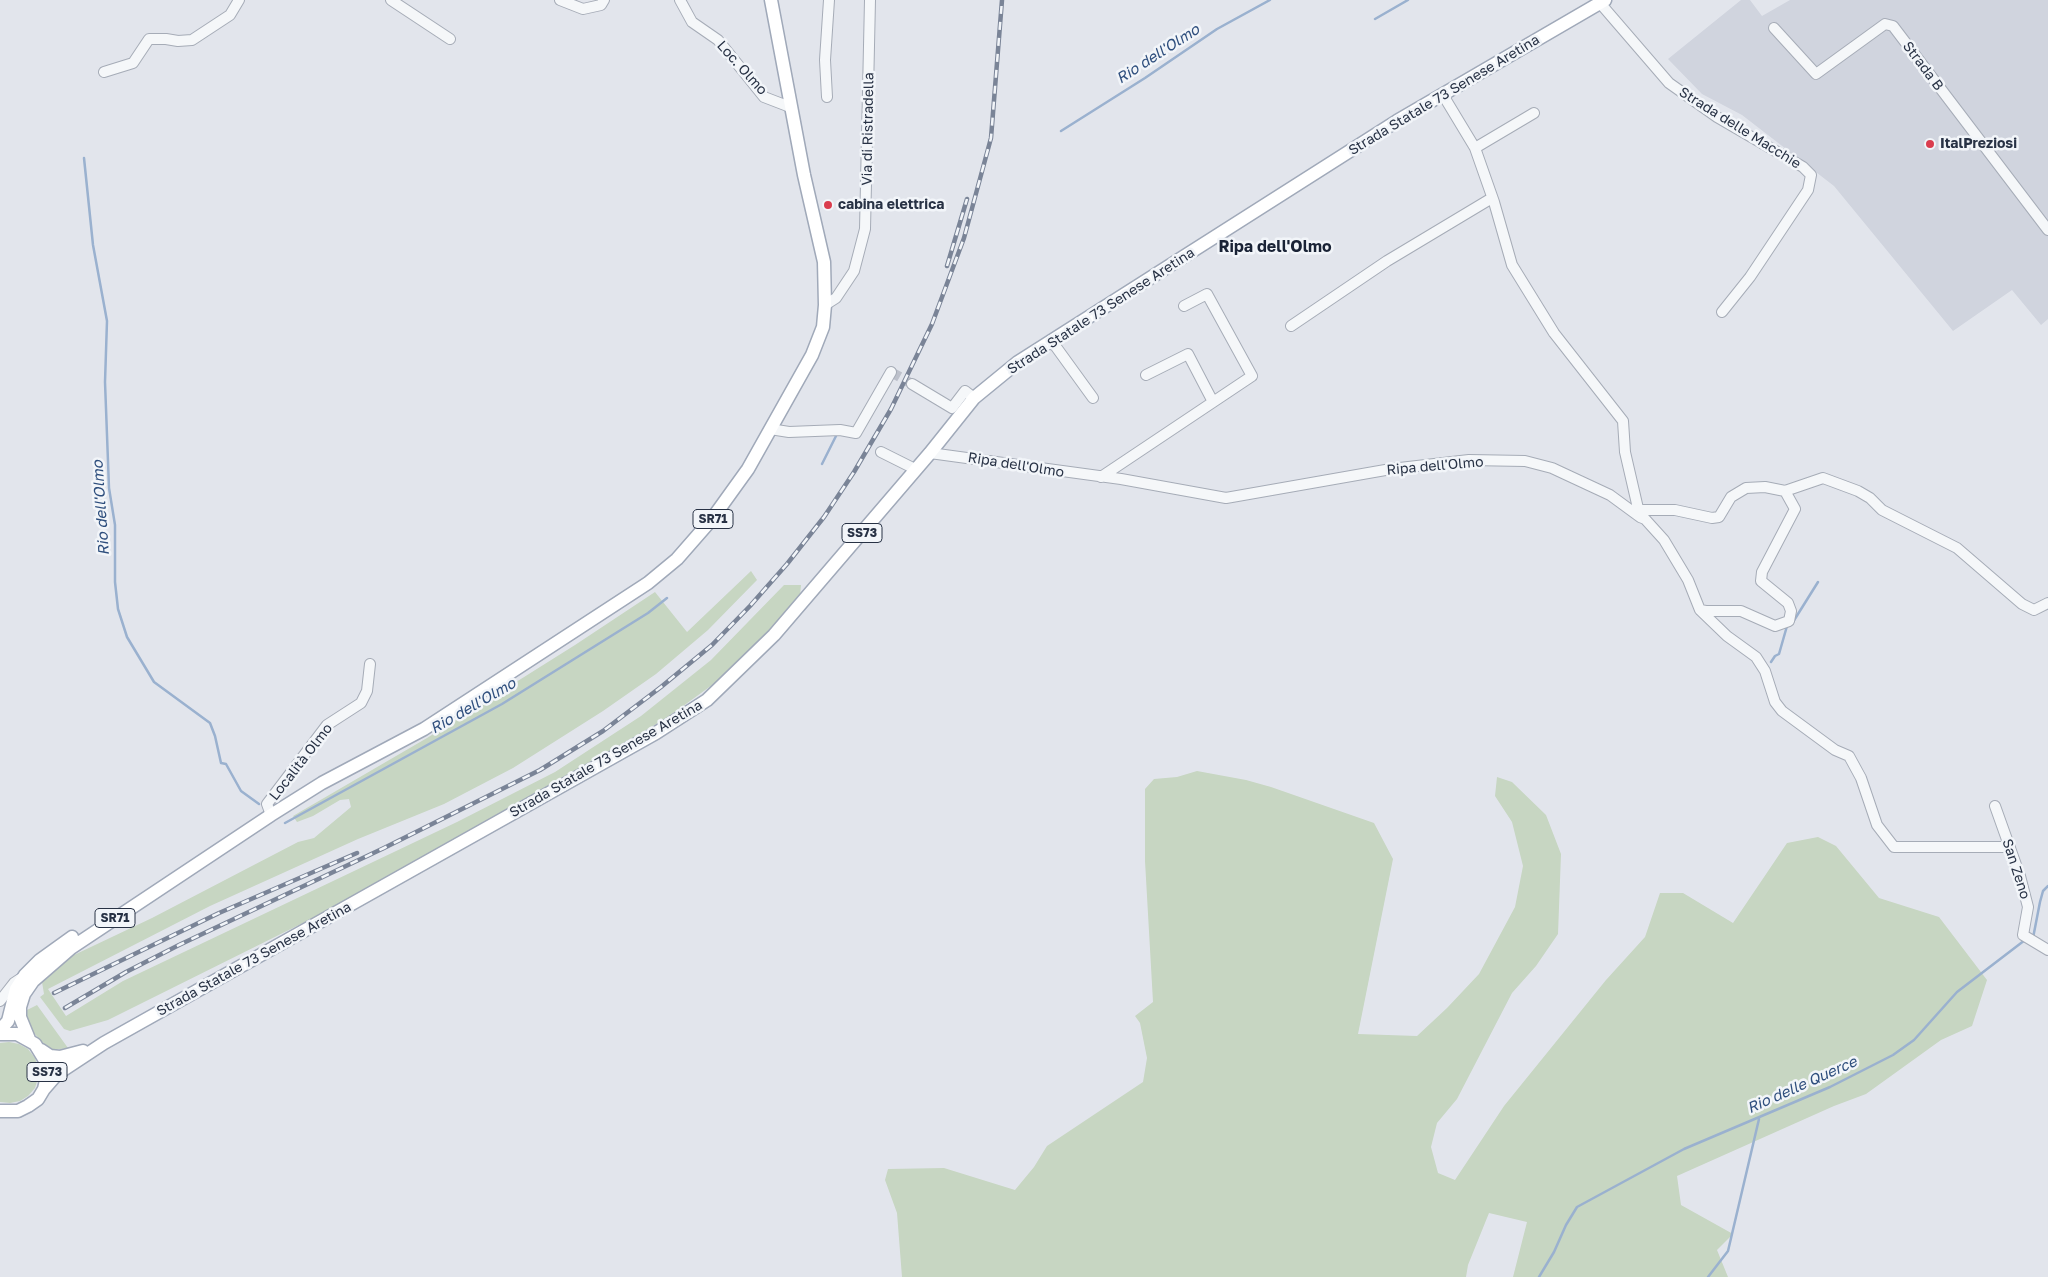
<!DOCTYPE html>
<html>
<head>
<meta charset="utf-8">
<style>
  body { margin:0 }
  canvas { display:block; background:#e2e5ec }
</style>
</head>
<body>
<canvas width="2048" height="1277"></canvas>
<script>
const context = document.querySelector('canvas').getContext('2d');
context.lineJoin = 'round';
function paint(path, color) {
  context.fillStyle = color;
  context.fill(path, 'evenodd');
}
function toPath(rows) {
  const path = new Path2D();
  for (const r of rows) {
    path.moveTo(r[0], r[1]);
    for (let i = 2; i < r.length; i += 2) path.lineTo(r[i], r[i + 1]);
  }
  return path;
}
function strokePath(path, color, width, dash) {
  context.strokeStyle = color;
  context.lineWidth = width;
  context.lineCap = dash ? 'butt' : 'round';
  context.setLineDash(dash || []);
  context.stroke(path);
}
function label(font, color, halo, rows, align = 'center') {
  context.font = font + ' "Golos Text",sans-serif';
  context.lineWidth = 5;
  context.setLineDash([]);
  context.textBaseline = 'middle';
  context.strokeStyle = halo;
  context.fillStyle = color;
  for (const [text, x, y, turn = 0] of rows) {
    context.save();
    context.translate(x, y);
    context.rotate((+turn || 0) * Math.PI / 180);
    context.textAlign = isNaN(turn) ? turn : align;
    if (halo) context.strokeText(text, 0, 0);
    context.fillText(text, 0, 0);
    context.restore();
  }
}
paint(toPath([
  [1741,0,1750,0,1762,16,1790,0,2048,0,2048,319,2041,325,2012,290,1953,331,1834,186,1742,115,1702,94,1668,59]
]), '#d0d4de');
paint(toPath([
  [751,571,757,580,708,630,656,674,603,711,513,768,444,804,358,839,210,906,48,989,66,1016,123,981,457,822,555,772,641,716,711,660,784,585,801,585,800,596,768,631,719,680,668,717,558,782,329,910,108,1020,70,1031,64,1029,40,997,44,994,42,982,46,976,74,955,152,918,298,842,314,838,351,807,349,799,340,800,313,816,297,822,293,816,427,738,575,645,655,592,687,632],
  [1197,771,1246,780,1271,787,1374,823,1393,859,1358,1034,1417,1036,1447,1008,1479,974,1515,907,1523,866,1512,822,1495,796,1497,777,1512,782,1546,815,1561,854,1558,934,1536,966,1512,993,1457,1099,1437,1123,1431,1147,1438,1173,1455,1180,1504,1106,1606,980,1645,937,1660,893,1683,893,1733,923,1787,843,1818,837,1836,846,1879,898,1939,917,1987,980,1972,1026,1941,1040,1866,1094,1834,1106,1677,1176,1681,1205,1733,1234,1717,1250,1728,1277,1513,1277,1527,1222,1489,1213,1468,1265,1466,1277,902,1277,897,1213,885,1180,888,1169,944,1168,1015,1190,1034,1167,1047,1146,1143,1082,1147,1058,1140,1023,1135,1016,1153,1002,1145,861,1145,789,1154,779,1177,777],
  [37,1005,68,1048,53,1050,47,1047,30,1029,27,1020,27,1010],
  [9,1042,19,1044,28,1049,35,1058,38,1067,38,1078,35,1088,28,1096,20,1101,10,1103,0,1102,0,1043]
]), '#c7d6c2');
strokePath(toPath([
  [1375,19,1408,0],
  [1061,131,1145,78,1217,29,1270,0],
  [84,158,93,245,107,321,105,382,109,488,115,525,115,582,118,609,127,637,154,682,210,723,215,736,221,763,226,764,241,791,259,804],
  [822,464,837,434],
  [1793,622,1818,582],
  [1771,662,1775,656,1779,654,1787,626],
  [285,823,502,704,648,613,667,598],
  [2033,938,2040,902,2043,891,2048,886],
  [1539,1277,1554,1252,1566,1225,1577,1207,1684,1149,1830,1087,1893,1055,1914,1040,1957,992,2025,940],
  [1708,1277,1728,1251,1759,1119]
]), '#9ab1cf', 2.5);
strokePath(toPath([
  [891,372,912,384]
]), '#bdc1cb', 10, [10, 5]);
const minor = toPath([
  [391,0,450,39],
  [560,0,583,9,601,5,604,0],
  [680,0,692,22,718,40,764,97,790,107],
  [1600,3,1669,83,1717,117,1803,167,1811,175,1808,190,1750,277,1722,312],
  [1774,28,1816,74,1885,24,1893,26,2048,230],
  [104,72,133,63,149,39,166,39,178,41,192,40,230,15,239,0],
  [827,97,825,60,829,0],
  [1475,148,1534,113],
  [825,305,836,298,854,271,865,229,870,0],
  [1291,326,1387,261,1492,198],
  [1051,340,1093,398],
  [1146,375,1188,354,1213,402],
  [912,384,952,408,965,391,974,398],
  [770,429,789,432,840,430,856,433,891,372],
  [881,452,915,469],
  [930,453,1121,479,1226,498,1391,469,1469,460,1525,461,1552,468,1610,495,1640,517,1625,452,1623,421,1554,333,1512,265,1494,202,1475,148,1443,95],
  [1101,477,1252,376,1207,294,1184,306],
  [1638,510,1675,510,1712,518,1719,517,1731,497,1746,488,1765,487,1785,491],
  [1640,517,1645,519,1664,540,1688,580,1700,610,1706,611,1741,611,1775,626,1789,621,1791,611,1788,603,1761,581,1762,572,1795,509,1785,491,1823,478,1858,491,1870,498,1882,510,1957,548,2022,604,2034,610,2048,603],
  [1700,610,1727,636,1756,657,1765,671,1775,702,1782,711,1835,750,1849,756,1861,778,1877,825,1894,847,2010,847],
  [1995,806,2020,876,2028,907,2023,935,2048,950],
  [271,815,267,804,327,725,361,703,367,691,370,664],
  [0,1001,14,983,20,979]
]);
const major = toPath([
  [0,1030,8,1021,16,989,25,975,40,960,72,937],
  [0,1034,17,1034,35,1044,46,1062,47,1076,44,1089,38,1099,28,1106,18,1111,0,1111],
  [29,1039,20,1017,20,1007,24,994,33,981,71,948,271,815,322,783,424,729,648,583,677,559,712,519,748,469,812,355,823,327,825,305,824,262,804,175,771,0],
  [41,1050,50,1056,60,1057,83,1051],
  [44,1089,57,1074,104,1043,656,733,707,700,774,635,930,453,974,398,1018,362,1397,121,1605,0]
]);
strokePath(minor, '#a6acb7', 12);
strokePath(major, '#a0a9b9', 15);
strokePath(minor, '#f5f7f9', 10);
strokePath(major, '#fff', 12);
const rail = toPath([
  [947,266,967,199],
  [54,993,219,913,357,853],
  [65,1008,126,972,179,945,384,848,540,770,603,731,661,687,712,645,750,606,787,564,824,517,854,472,891,409,932,324,964,238,991,138,1002,0]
]);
strokePath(rail, '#7a8497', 4.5);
strokePath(rail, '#f2f5f9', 2.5, [8]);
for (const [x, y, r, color] of [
  [1930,144,5,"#da3d4e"],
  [828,205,5,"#da3d4e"]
]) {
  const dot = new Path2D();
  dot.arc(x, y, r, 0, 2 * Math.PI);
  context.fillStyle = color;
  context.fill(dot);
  strokePath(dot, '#f2f5f9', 2);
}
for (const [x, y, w] of [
  [713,519,40],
  [862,533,40],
  [115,918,40],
  [47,1072,40]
]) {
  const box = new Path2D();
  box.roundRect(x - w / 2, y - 9.5, w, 19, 4);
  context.fillStyle = '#f2f5f9';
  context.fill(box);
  strokePath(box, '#283245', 1);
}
label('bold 12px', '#283245', null, [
  ["SR71",713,519],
  ["SS73",862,533],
  ["SR71",115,918],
  ["SS73",47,1072]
]);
label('14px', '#283245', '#f2f5f9', [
  ["Strada B",1923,66,53],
  ["Loc. Olmo",742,68,48],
  ["Strada Statale 73 Senese Aretina",1444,95,-31],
  ["Strada delle Macchie",1740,128,32],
  ["Via di Ristradella",868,129,-89],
  ["Strada Statale 73 Senese Aretina",1101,311,-33],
  ["Ripa dell'Olmo",1016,465,9],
  ["Ripa dell'Olmo",1435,466,-5],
  ["Strada Statale 73 Senese Aretina",606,759,-30],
  ["Località Olmo",301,762,-52],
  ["San Zeno",2016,869,72],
  ["Strada Statale 73 Senese Aretina",254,959,-29]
]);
label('bold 14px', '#283245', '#f2f5f9', [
  ["ItalPreziosi",1940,144],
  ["cabina elettrica",838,205]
], 'left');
label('italic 15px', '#2e4e7d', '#f2f5f9', [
  ["Rio dell'Olmo",1158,54,-33],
  ["Rio dell'Olmo",101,508,-94],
  ["Rio dell'Olmo",473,706,-30],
  ["Rio delle Querce",1802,1085,-24]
]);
label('bold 16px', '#1a2336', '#f2f5f9', [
  ["Ripa dell'Olmo",1275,247]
]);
</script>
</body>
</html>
